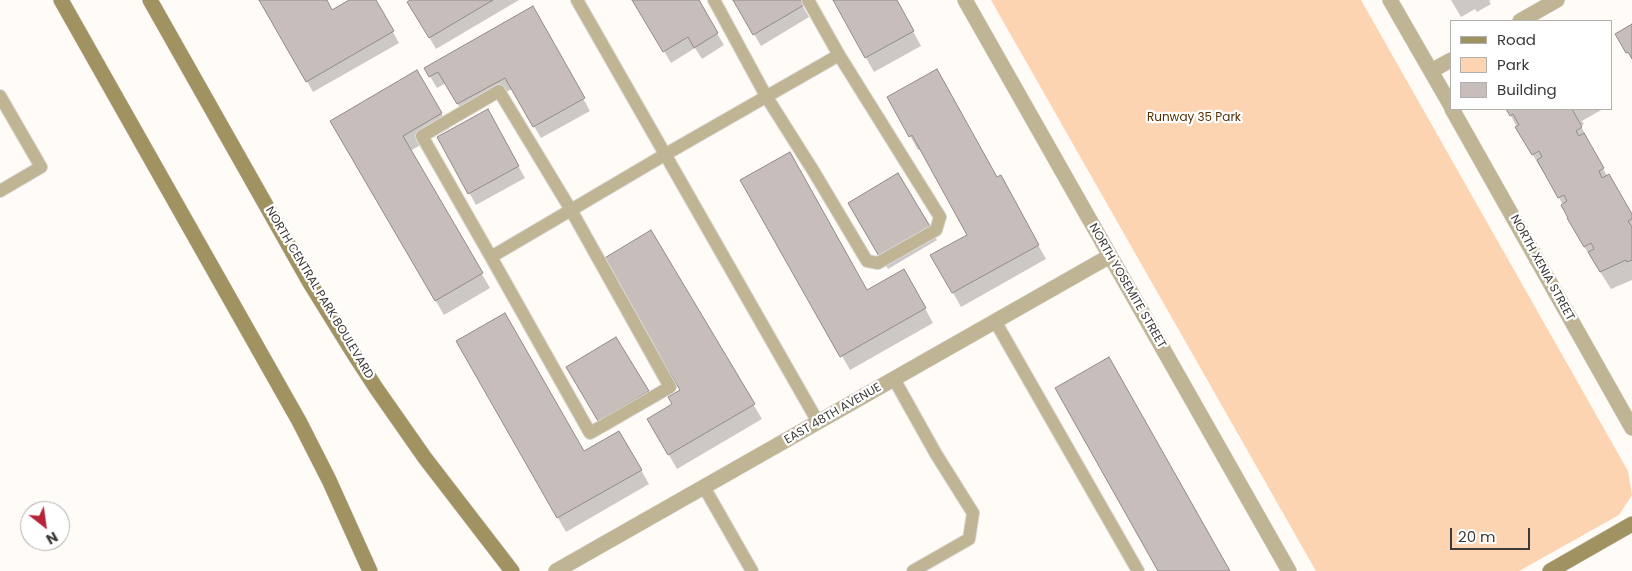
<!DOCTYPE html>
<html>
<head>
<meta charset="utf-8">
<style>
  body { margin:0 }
  #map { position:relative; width:1632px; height:571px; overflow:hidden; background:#fffbf7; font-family:Poppins,sans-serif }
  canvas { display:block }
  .legend { position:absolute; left:1450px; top:20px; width:162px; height:90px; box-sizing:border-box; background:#fff; border:1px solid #b1b0af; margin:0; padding:6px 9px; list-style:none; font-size:15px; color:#3c3937 }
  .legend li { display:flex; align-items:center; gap:10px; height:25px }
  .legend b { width:25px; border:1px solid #b1b0af }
  .north { position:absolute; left:20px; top:501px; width:50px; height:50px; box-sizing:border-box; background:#fff; border:1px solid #b1b0af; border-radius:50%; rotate:150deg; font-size:14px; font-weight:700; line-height:20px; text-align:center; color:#3c3937 }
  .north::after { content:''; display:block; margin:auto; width:18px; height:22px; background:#b6243a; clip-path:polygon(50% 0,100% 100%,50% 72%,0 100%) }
  .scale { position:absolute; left:1450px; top:528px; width:80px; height:22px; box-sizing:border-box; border:2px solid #3c3937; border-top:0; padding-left:6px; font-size:15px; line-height:18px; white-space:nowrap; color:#3c3937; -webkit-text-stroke:4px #fff; paint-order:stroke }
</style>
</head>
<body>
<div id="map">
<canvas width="1632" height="571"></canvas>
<ul class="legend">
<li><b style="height:6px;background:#a19262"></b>Road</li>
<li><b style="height:14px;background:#fdd4b2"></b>Park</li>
<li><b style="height:14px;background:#c7bebc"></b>Building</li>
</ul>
<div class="north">N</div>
<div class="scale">20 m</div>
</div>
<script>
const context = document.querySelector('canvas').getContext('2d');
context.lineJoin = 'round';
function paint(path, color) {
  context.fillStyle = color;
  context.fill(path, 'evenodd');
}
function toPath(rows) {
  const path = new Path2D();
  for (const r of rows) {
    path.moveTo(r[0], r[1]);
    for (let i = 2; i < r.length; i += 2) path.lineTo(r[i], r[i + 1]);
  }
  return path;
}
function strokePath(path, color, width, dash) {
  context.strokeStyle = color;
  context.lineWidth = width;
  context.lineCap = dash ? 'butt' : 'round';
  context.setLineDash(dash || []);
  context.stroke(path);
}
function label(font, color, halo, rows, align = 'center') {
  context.font = font + ' Poppins,sans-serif';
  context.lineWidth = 4.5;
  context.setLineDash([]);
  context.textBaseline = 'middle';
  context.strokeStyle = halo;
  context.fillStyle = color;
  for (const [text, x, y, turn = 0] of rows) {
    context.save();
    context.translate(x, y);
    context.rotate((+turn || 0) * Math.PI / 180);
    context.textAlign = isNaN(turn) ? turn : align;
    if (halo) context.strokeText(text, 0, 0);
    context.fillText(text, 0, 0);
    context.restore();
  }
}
paint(toPath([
  [991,0,1361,0,1628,471,1632,495,1619,515,1519,571,1316,571]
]), '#fdd4b2');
paint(toPath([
  [261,0,325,0,332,12,352,0,375,0,399,43,313,92],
  [413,0,519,0,436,49,409,2],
  [634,0,697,0,724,45,702,59,695,48,671,63],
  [734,0,799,0,809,17,761,46],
  [834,0,896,0,921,46,874,72],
  [1451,0,1491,0,1489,1,1491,4,1477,12,1475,9,1461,17],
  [533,8,590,111,541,138,512,89,464,115,446,83,437,88,425,68],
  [417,72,450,128,410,151,490,288,444,315,331,122],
  [888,97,997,179,1000,177,1046,259,961,307,932,255,969,235,921,149,918,150],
  [1507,109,1603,109,1582,121,1584,124,1581,126,1607,176,1632,217,1632,280,1611,289,1578,237,1563,205,1544,171,1543,172,1527,145],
  [487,111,525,178,476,205,439,138],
  [898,175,937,240,888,269,849,204],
  [742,181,867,291,904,270,933,323,850,370],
  [650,232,762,419,677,469,649,420,674,405,681,391],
  [616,338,654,403,606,432,568,367],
  [457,342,583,453,619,432,649,484,566,532]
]), '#0003');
const building = toPath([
  [259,0,327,0,332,10,349,0,376,0,394,31,306,82,259,0],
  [410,0,493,0,429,38,407,2,410,0],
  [632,0,699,0,718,33,694,48,688,37,663,52,632,0],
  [733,0,801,0,804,5,753,35,733,0],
  [833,0,897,0,914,31,865,58,833,0],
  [533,6,585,98,533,127,505,78,457,104,438,72,429,77,424,68,533,6],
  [1632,24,1632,59,1628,52,1626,53,1615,34,1632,24],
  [937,69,997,177,1001,175,1039,245,952,293,930,255,967,235,912,135,909,137,887,97,937,69],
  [417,70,442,113,403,136,483,273,435,301,330,121,417,70],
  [488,109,519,166,468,194,437,137,488,109],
  [1506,109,1572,109,1582,127,1576,131,1579,136,1584,133,1604,168,1599,171,1602,178,1609,174,1632,214,1632,219,1628,221,1632,227,1632,260,1627,262,1626,260,1600,272,1588,252,1594,249,1591,243,1584,247,1567,218,1568,218,1561,205,1567,201,1564,195,1558,198,1537,160,1542,157,1539,151,1532,155,1515,127,1519,125,1513,114,1510,116,1506,109],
  [790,152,867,290,904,269,926,308,840,357,740,180,790,152],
  [898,173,931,228,880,258,848,203,898,173],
  [651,230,755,404,668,455,647,419,672,404,668,397,680,390,603,259,651,230],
  [505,313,584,451,619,431,642,470,557,518,456,341,505,313],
  [616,337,649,391,598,421,566,367,616,337],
  [1109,357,1230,571,1158,571,1055,388,1109,357]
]);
paint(building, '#c7bebc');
strokePath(building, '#928a88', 1);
const lane = toPath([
  [577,0,818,422],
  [714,0,766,96,814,172,867,261,878,263,936,230,940,217,839,55,808,0],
  [0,96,41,167,0,191],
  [491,257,422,136,499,91,571,210,670,387,590,433,491,257,571,210,666,154,839,55],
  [995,321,1138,571],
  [894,379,936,454,973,513,969,539,913,571],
  [704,487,752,571]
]);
const street = toPath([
  [965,0,1289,571],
  [1390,0,1451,106],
  [1520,21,1557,0],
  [1431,71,1451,60],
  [1452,109,1632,428],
  [556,571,1110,256]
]);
const secondary = toPath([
  [61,0,299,421,329,480,370,571],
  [150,0,310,283,354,354,376,388,425,458,512,571],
  [1550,571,1632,524]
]);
strokePath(lane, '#dcd8d4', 14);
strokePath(street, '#dcd8d4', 16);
strokePath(secondary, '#dcd8d4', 16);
strokePath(lane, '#bfb595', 12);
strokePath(street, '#bfb595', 15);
strokePath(secondary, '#a19262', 15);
label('12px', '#573004', '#fff', [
  ["Runway 35 Park",1194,118]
]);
label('12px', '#3c3937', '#fff', [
  ["NORTH XENIA STREET",1542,268,61],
  ["NORTH YOSEMITE STREET",1127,286,60],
  ["NORTH CENTRAL PARK BOULEVARD",319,293,59],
  ["EAST 48TH AVENUE",833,414,-30]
]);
</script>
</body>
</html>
